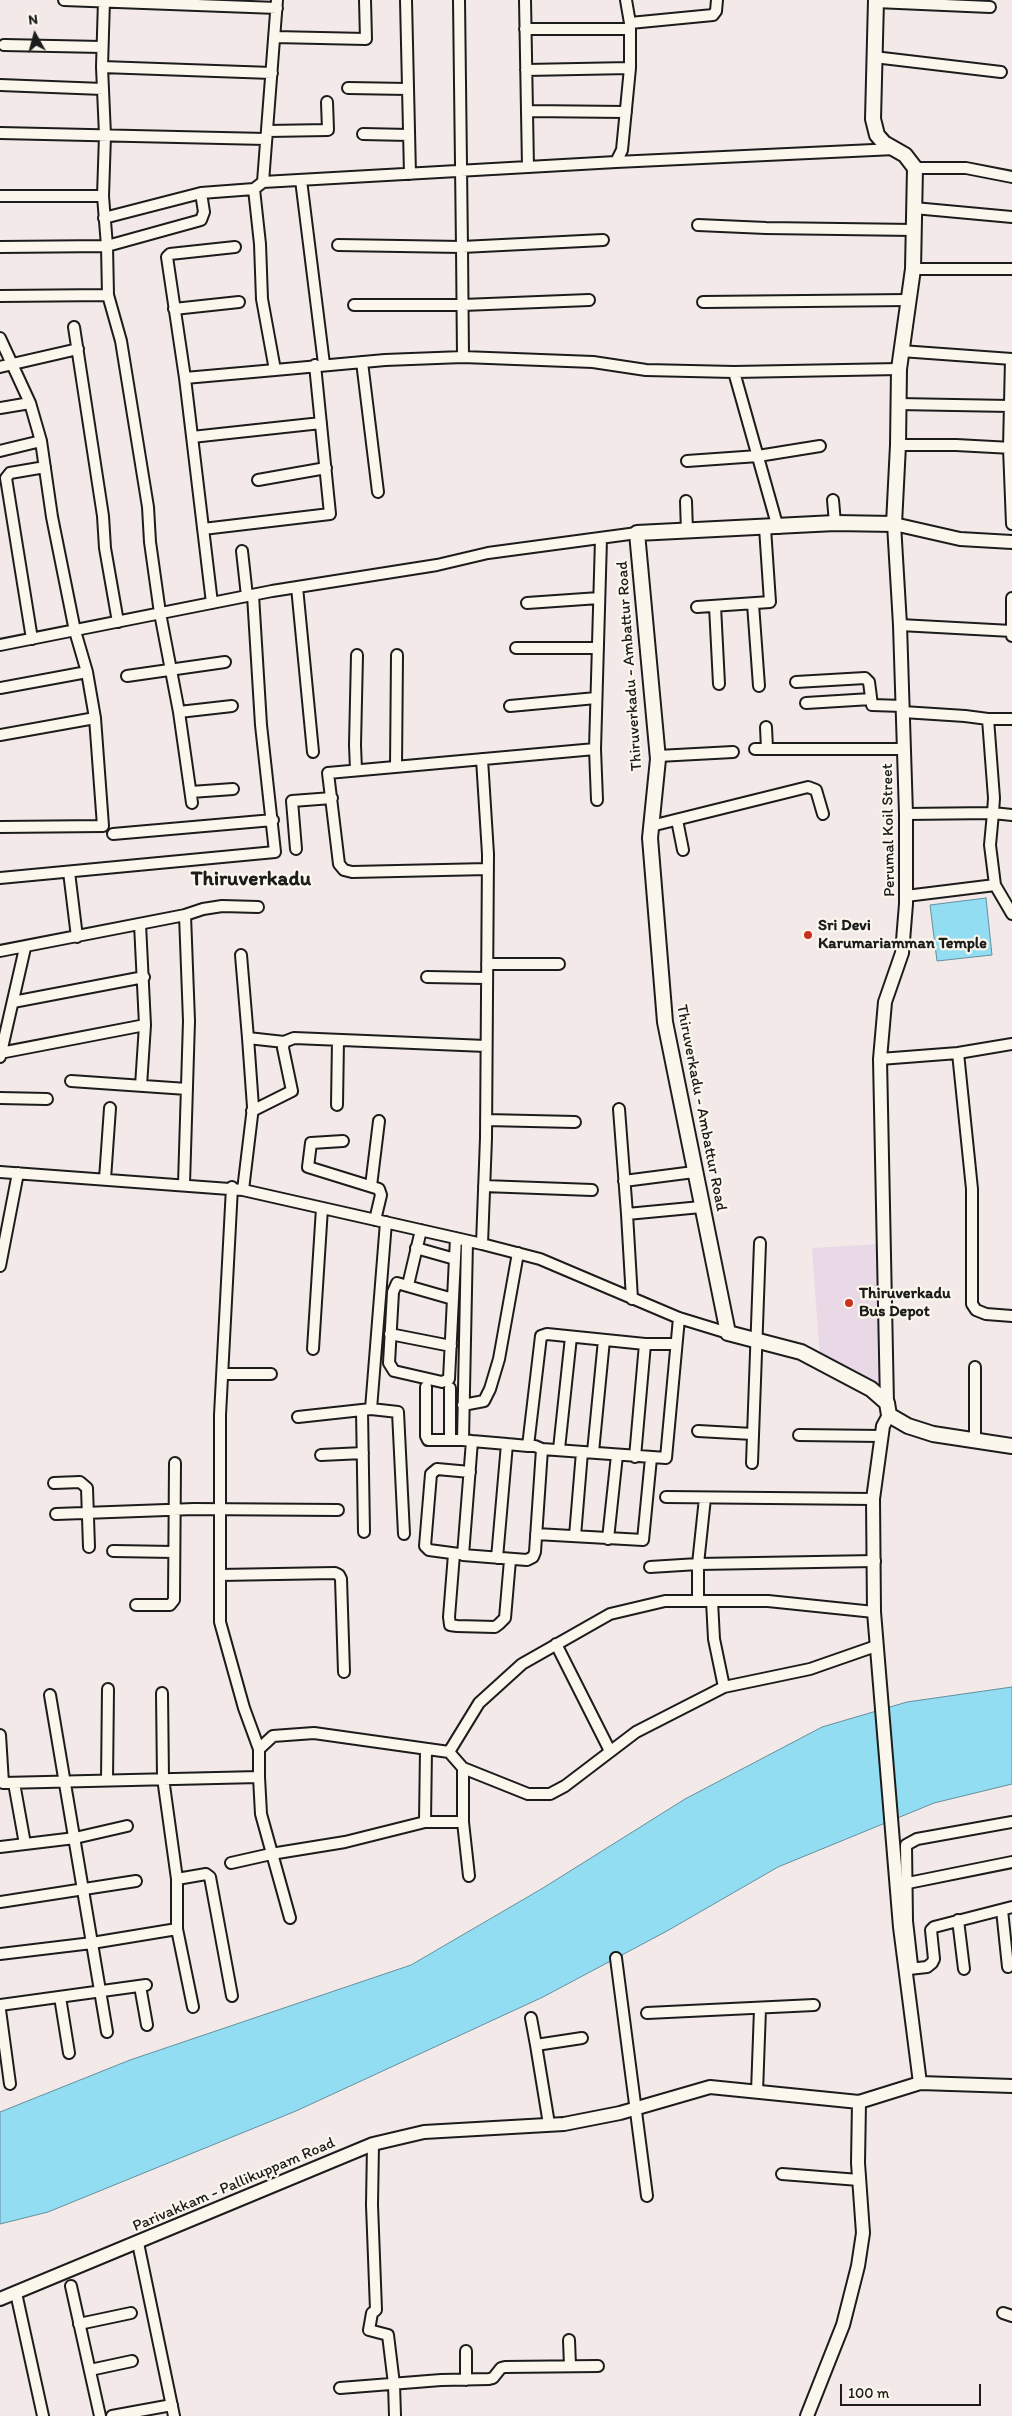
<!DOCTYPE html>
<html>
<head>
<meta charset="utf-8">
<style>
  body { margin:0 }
  #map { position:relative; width:1012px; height:2416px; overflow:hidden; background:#f3e9e9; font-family:Itim,sans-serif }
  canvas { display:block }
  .north { position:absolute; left:10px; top:10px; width:50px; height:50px; -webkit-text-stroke:4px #fbf7ec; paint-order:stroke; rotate:353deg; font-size:14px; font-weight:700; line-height:20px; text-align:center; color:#1c1c1c }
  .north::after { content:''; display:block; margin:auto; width:18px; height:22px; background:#1c1c1c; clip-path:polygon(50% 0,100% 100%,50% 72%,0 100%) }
  .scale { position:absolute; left:840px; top:2384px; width:141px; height:22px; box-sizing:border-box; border:2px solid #1c1c1c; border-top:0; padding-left:6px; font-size:15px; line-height:18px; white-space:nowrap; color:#1c1c1c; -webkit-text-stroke:4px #fbf7ec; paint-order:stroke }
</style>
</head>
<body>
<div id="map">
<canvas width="1012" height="2416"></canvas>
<div class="north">N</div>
<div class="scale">100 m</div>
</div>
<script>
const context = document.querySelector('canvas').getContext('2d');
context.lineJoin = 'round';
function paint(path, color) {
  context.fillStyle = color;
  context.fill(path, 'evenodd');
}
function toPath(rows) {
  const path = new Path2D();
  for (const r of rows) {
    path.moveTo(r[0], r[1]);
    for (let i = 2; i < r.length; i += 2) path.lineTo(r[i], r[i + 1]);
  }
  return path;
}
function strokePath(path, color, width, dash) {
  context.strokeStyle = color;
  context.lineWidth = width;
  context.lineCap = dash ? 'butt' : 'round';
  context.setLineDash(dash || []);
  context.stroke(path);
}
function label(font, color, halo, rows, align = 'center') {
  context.font = font + ' Itim,sans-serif';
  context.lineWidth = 4.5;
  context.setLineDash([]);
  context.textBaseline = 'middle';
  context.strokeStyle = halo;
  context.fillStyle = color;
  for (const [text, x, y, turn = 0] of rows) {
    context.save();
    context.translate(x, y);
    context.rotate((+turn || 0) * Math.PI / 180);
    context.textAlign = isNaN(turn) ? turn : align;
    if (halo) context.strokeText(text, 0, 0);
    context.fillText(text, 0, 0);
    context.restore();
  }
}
paint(toPath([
  [879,1244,885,1392,820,1358,812,1248]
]), '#e9d8e5');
const water = toPath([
  [986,898,992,955,937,961,930,905,986,898],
  [1012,1687,1012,1784,934,1803,778,1867,667,1931,543,1997,296,2111,48,2212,0,2224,0,2112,130,2060,411,1965,543,1888,685,1799,822,1727,907,1702,1012,1687]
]);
paint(water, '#92ddf2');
strokePath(water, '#63909c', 1);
const minor = toPath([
  [64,0,277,8],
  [277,0,263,182,616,162,895,149],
  [406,0,410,174],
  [525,0,528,167],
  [626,0,630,23,713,15,716,11,717,0],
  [876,2,990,7],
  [525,29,630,29],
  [275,37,366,39,365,0],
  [4,45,102,47],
  [874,57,1001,72],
  [102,67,272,73],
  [526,70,630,68],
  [0,85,103,89],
  [348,88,408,89],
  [527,111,626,112],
  [267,131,328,130,327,102],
  [0,133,266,139],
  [363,134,409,135],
  [616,162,622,150,630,68,630,23],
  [915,168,966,168,1012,177],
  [301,180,324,364],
  [263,182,254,189,260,244,262,299,275,370,385,360,463,357,593,362,646,370,734,372,778,528],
  [0,196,103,196,107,246,108,295,0,296],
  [103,196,105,135,102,67,104,0],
  [914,208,1012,217],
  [104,218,201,193,254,189],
  [698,225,766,228,914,230],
  [338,245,462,247,459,0],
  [0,247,107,246,201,220,204,212,201,193],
  [913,269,1012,269],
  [108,295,121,341,148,507,150,542,160,613,179,712,192,803],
  [703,302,908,300],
  [354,305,463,305,589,300],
  [174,309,239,302],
  [74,327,103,516,105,548,118,622],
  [0,338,30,403,41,441,52,517,75,631,87,672,95,718,103,826,0,827],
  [901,351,1012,359],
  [463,357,462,247,603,240],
  [1011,359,1009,448,1012,524],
  [362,362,378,492],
  [0,367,78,349],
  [734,372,899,369],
  [185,378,167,257,170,254,235,247],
  [898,404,1010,406],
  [0,408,30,403],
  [192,437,321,423],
  [898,445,956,445,1012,448],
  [0,451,41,441],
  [687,461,758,456,820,446],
  [258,480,326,468],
  [833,500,835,523],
  [686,501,687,532],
  [203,529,330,514,315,365],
  [242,551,247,596],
  [297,587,313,752],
  [1012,598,1012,636],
  [212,603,185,378,275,370],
  [527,603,599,598],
  [753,604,759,686],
  [715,606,719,684],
  [697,607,770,602,765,528],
  [900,625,1012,631],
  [32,639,6,478,10,473,45,467],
  [0,645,272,591,437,565,488,553,637,533],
  [516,648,598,648],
  [127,676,225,662],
  [796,682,865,678,869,682,872,705,903,706],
  [0,688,87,672],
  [806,703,871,699],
  [510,706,596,698],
  [179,712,232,706],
  [903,712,965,716,988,719,994,798,993,813,1012,815],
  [988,719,1012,719],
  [766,727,767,749],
  [0,735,95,718],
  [595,749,597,800],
  [755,749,904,749],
  [658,756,733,752],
  [396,767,397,655],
  [356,770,355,745,357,655],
  [191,792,233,789],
  [906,814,993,813,990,845,995,885],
  [677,820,683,850],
  [651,826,808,787,816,790,823,814],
  [113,834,273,820],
  [296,849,292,801,332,798],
  [488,869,352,872,344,870,339,864,328,773,595,749,601,539],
  [69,872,77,937],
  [0,878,275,852,261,725,253,595],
  [906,896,995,885,1012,914],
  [185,915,203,909,222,906,258,907],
  [140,924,145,1025,141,1086],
  [0,951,185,915,189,1021,184,1184],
  [241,955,248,1038],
  [487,964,559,964],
  [427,977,486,978],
  [13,1002,144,977],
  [0,1053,145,1025],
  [958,1053,972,1189,972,1304,976,1310,986,1314,1012,1316],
  [0,1057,25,948],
  [880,1059,958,1053,1012,1044],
  [71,1081,187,1089],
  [0,1098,47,1099],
  [337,1105,338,1040],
  [619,1109,627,1214,701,1207],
  [252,1111,292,1091,283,1048,284,1042,294,1038,486,1046],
  [486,1120,575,1122],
  [343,1141,311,1143,308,1167,379,1189,381,1195,375,1220],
  [0,1172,243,1190,482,1244,540,1259,679,1318,728,1333],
  [105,1179,110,1108],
  [624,1181,694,1172],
  [371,1186,379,1121],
  [484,1186,592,1190],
  [243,1190,253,1107,248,1038,284,1042],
  [627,1214,632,1299],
  [467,1241,463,1440,472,1441,507,1444,528,1446,535,1446,542,1449,535,1552,533,1557,527,1560,463,1555,472,1441],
  [482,1244,486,1138,488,854,482,759],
  [416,1248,455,1259],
  [0,1266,18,1173],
  [408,1285,421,1230],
  [453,1299,397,1283,393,1292,389,1363,394,1371,442,1382,449,1379,456,1238],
  [390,1334,451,1346],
  [313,1349,322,1208],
  [975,1367,975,1441],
  [223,1374,271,1374],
  [426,1387,426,1436,428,1440,463,1440],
  [450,1388,450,1440],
  [463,1405,484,1401,490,1389,499,1359,518,1253],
  [371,1409,386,1222],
  [362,1410,364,1532],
  [298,1417,371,1409,398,1412,404,1534],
  [698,1431,753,1434],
  [799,1435,881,1436],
  [528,1446,541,1336,547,1334,645,1344,675,1344],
  [542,1449,666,1458,679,1318],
  [559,1449,571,1337],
  [593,1452,604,1340],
  [321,1455,363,1453],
  [635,1457,645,1344],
  [752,1463,760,1243],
  [54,1483,80,1482,87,1488,89,1547],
  [666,1497,873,1499],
  [705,1498,698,1564,875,1561],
  [56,1514,194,1509,338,1510],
  [536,1534,643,1540,651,1458],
  [575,1536,582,1452],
  [608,1539,617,1455],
  [113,1551,174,1552],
  [454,1554,449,1617,450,1625,457,1626,495,1627,499,1624,505,1618,510,1560],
  [459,1554,429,1550,425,1546,431,1474,437,1469,470,1472],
  [497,1558,507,1444],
  [650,1567,698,1564,698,1600],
  [220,1575,335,1573,339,1575,341,1579,344,1672],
  [712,1601,714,1639,724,1687],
  [136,1605,170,1605,174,1600,175,1463],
  [556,1644,610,1751],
  [162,1693,163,1778,177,1879,177,1929,193,2007],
  [50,1695,107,2032],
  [0,1735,3,1783,259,1777,259,1749,244,1708,220,1622,220,1415,232,1187],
  [259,1749,273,1736,314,1733,449,1752,479,1703,522,1664,610,1614,665,1601,768,1601,874,1612],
  [449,1752,463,1768,528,1794,550,1794,565,1786,636,1732,724,1687,810,1669,876,1646],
  [463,1768,463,1822,469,1876],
  [259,1777,261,1814,290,1918],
  [107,1780,108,1689],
  [14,1783,25,1844],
  [425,1822,426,1749],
  [0,1847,75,1838,127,1826],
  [231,1863,271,1854,345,1842,425,1822,463,1822],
  [177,1879,206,1874,210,1877,232,1996],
  [908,1883,1012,1862],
  [0,1902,136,1881],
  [1002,1910,1008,1967],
  [958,1920,964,1969],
  [0,1954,92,1943,177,1929],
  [616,1958,647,2196],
  [905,1969,909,1969,912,1965,907,1921,906,1845,917,1839,1012,1822],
  [909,1969,927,1967,932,1963,934,1959,931,1930,934,1927,1012,1907],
  [140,1986,147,2025],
  [60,1997,69,2053],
  [0,2005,146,1985],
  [0,2010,10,2084],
  [647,2013,814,2005],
  [531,2018,536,2045],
  [757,2092,760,2009],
  [549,2124,536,2045,582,2038],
  [373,2144,372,2205,376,2310,372,2313,369,2330,388,2335,394,2384,395,2416],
  [782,2174,859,2180],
  [138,2243,174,2416],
  [71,2286,100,2416],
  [16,2293,43,2416],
  [1003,2313,1012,2316],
  [79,2324,131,2313],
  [569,2340,570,2366],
  [466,2351,466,2380],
  [90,2370,132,2361],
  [340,2388,441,2380,489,2379,493,2378,501,2368,505,2367,598,2366],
  [112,2416,172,2405]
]);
const tertiary = toPath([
  [887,1403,880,1059,885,1002,902,953,906,904,906,814,900,625,894,524,960,539,1012,542],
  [889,1415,883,1426,873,1499,874,1612,900,1927,920,2083],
  [0,2299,373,2144,424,2132,564,2124,620,2113,710,2087,859,2102,920,2083,1012,2086],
  [807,2416,843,2325,858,2266,863,2233,858,2163,859,2102]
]);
const secondary = toPath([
  [876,0,873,119,877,135,884,143,905,155,915,168,913,269,899,369,898,445,894,524,835,523,637,533,658,759,650,838,665,1022,728,1333,801,1352,871,1389,887,1403,889,1415,908,1426,933,1434,1012,1446]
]);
strokePath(minor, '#1c1c1c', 14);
strokePath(tertiary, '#1c1c1c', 16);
strokePath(secondary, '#1c1c1c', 18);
strokePath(minor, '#fbf7ec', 10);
strokePath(tertiary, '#fbf7ec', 12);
strokePath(secondary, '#fbf7ec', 14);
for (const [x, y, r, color] of [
  [808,935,5,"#c8321e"],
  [849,1303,5,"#c8321e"]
]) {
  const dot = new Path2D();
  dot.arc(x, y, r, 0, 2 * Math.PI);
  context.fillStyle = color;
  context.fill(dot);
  strokePath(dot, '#fbf7ec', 2);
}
label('16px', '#1c1c1c', '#fbf7ec', [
  ["Thiruverkadu - Ambattur Road",630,666,-94],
  ["Perumal Koil Street",889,830,-91],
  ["Thiruverkadu - Ambattur Road",701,1108,79],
  ["Parivakkam - Pallikuppam Road",234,2185,-23]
]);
label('bold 16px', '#1c1c1c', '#fbf7ec', [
  ["Sri Devi",818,926],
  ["Karumariamman Temple",818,944],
  ["Thiruverkadu",859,1294],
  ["Bus Depot",859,1312]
], 'left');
label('bold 21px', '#1c1c1c', '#fbf7ec', [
  ["Thiruverkadu",251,880]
]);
</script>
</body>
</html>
